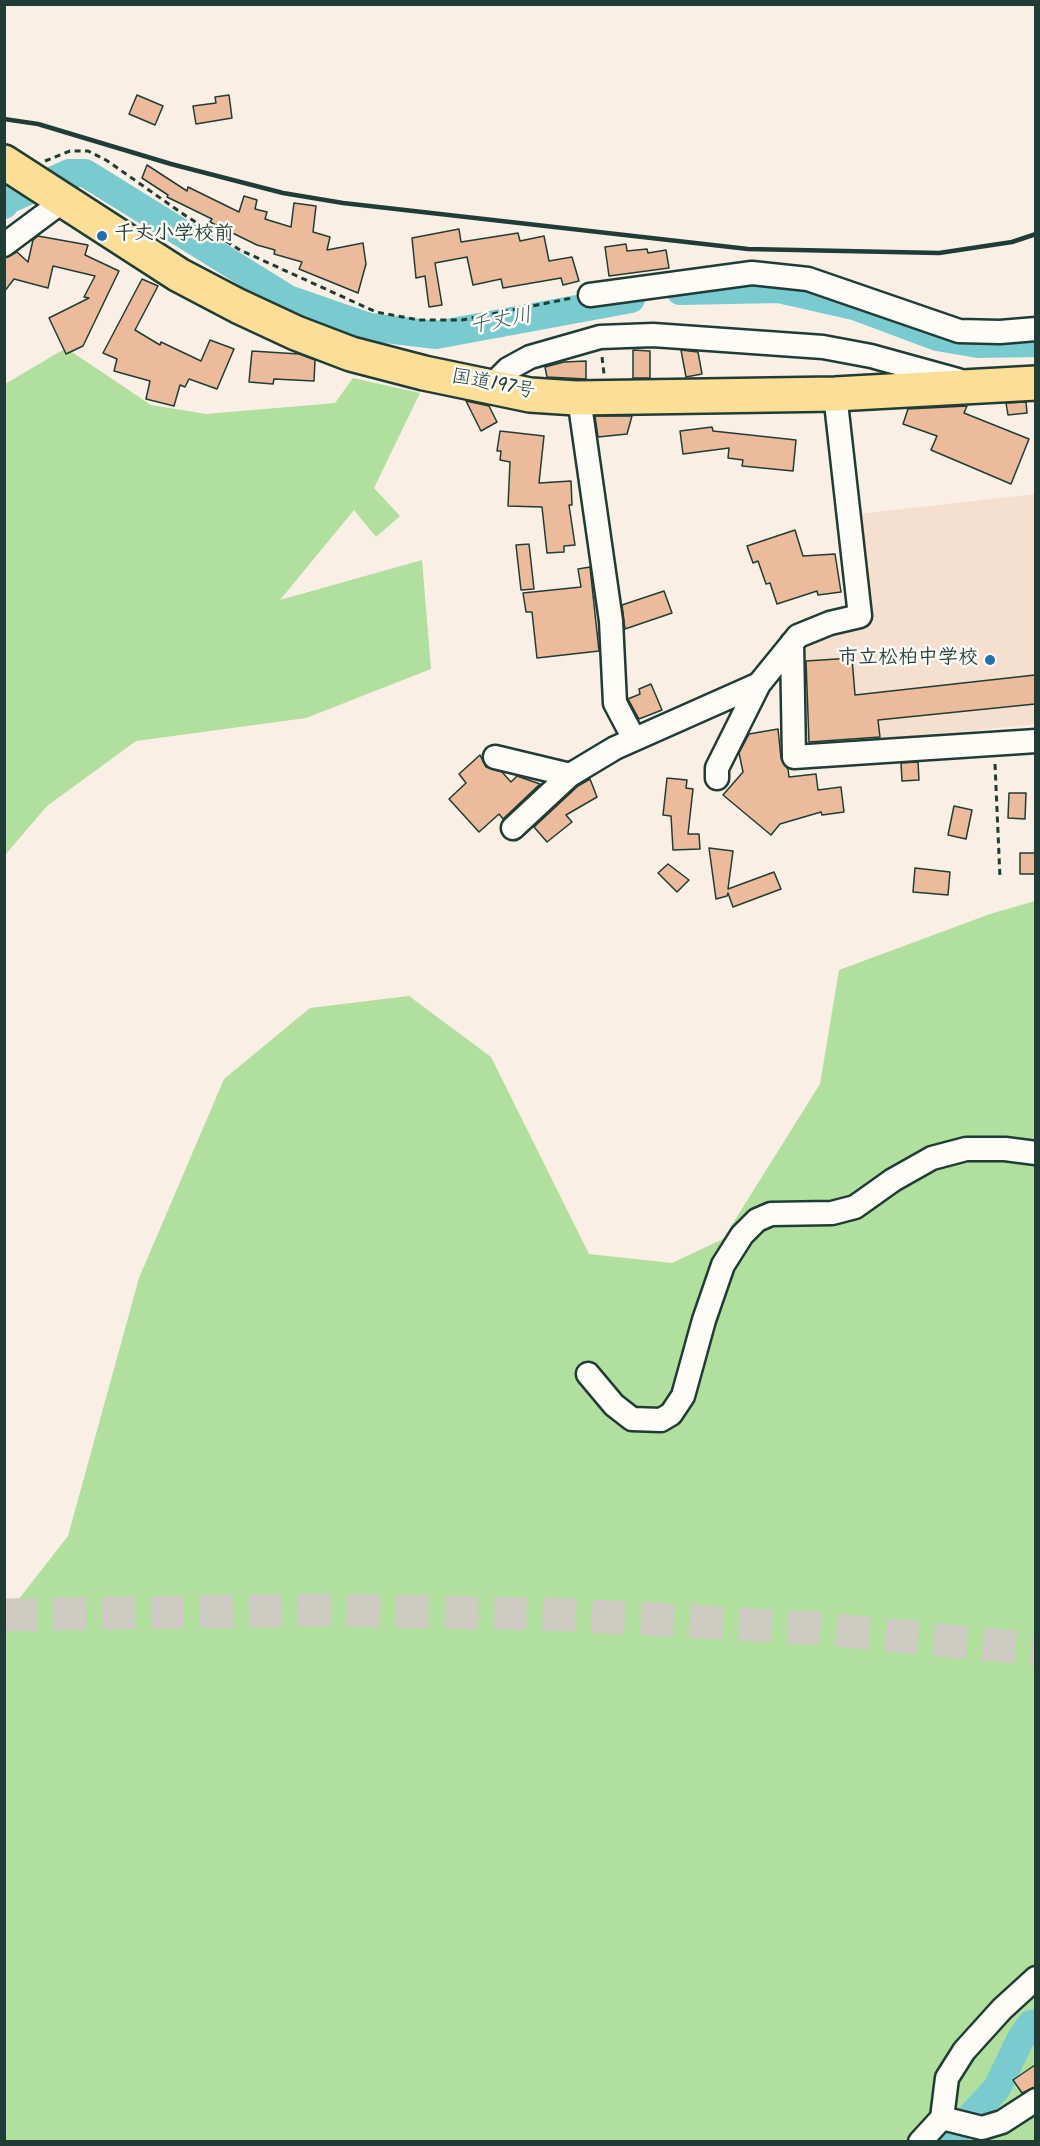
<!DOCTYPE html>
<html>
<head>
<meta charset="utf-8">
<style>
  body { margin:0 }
  #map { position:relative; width:1040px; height:2146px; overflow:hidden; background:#f9efe5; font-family:Kalam,sans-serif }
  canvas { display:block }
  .frame { position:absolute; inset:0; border:6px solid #1f3d34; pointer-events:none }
</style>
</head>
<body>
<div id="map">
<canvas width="1040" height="2146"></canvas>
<div class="frame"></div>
</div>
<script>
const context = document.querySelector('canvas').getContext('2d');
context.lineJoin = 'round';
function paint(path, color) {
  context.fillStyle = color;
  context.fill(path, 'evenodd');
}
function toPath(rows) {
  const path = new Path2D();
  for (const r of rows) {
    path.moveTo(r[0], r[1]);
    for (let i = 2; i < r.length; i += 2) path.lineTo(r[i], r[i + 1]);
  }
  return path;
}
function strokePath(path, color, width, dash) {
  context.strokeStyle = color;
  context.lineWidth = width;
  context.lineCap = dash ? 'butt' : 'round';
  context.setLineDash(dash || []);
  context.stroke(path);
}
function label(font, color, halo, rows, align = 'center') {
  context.font = font + ' Kalam,"Klee One",sans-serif';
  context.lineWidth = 5;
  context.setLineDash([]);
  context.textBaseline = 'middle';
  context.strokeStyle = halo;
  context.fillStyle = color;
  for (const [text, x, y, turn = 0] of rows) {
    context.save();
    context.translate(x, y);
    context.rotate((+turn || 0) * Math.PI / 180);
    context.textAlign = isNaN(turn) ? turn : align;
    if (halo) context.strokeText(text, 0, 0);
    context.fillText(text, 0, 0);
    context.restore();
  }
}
paint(toPath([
  [1035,494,1035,724,803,749,799,655,810,640,831,635,868,622,859,514]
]), '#f5dfcf');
paint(toPath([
  [66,348,151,405,206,414,335,403,353,378,420,393,374,488,400,516,376,537,354,510,280,600,422,560,431,669,306,718,136,741,47,806,5,855,5,384],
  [1035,901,1035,2141,5,2141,4,1618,68,1536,139,1278,224,1079,310,1008,409,996,491,1057,589,1254,672,1263,723,1239,820,1084,839,970,990,914]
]), '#b0df9e');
strokePath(toPath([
  [4,205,8,200,69,173,85,173,288,299,369,327,436,335,631,299],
  [680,291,779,289,854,306,937,337,978,344,1036,343],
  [947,2142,997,2088,1020,2040,1031,2024,1036,2023]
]), '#79cbcf', 28);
const building = toPath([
  [137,95,163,106,155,125,129,114,137,95],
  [229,95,232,118,196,124,193,106,216,103,215,97,229,95],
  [147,165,187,191,188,187,239,212,244,196,257,200,255,209,267,212,265,219,291,227,294,203,316,206,313,232,330,237,327,250,363,243,366,264,358,293,299,269,302,262,274,254,275,250,257,245,210,222,212,219,167,197,168,195,142,178,147,165],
  [459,229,461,242,518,233,520,241,544,236,549,261,572,257,579,281,563,285,561,278,503,288,501,279,473,285,467,257,435,263,442,305,429,307,425,276,416,278,412,238,459,229],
  [38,236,88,245,85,255,119,271,83,346,66,354,49,318,89,298,84,297,95,276,53,266,48,288,14,279,4,292,4,258,17,252,28,262,33,240,38,236],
  [626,244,627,251,647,249,648,253,666,250,669,268,609,276,605,247,626,244],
  [142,279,158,286,135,330,160,345,161,342,201,361,210,340,234,349,217,389,189,379,185,387,180,385,174,406,146,399,150,381,114,371,117,359,103,353,142,279],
  [633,350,650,351,650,378,633,378,633,350],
  [681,350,698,352,702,374,686,377,681,350],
  [252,351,299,354,315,360,314,381,274,379,273,384,249,382,252,351],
  [586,361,586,379,547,377,545,367,564,362,586,361],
  [466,401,489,406,497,422,481,431,466,401],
  [1026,402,1027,413,1008,415,1006,403,1026,402],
  [967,406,964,413,1029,439,1011,484,931,450,937,436,903,424,908,409,967,406],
  [595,416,632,416,627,434,598,437,595,416],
  [712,427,713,431,796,440,793,471,742,466,743,460,728,458,729,448,683,454,680,431,712,427],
  [500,431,544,436,539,483,571,481,572,505,569,505,575,545,564,546,564,552,547,553,542,507,508,506,510,462,500,460,501,451,497,451,500,431],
  [795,530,803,556,835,554,841,592,818,595,817,591,777,604,770,583,766,584,758,561,753,563,747,546,795,530],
  [529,544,534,589,521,590,516,545,529,544],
  [590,567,599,651,537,658,532,612,526,612,523,593,581,587,578,569,590,567],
  [664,591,672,613,625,629,622,605,664,591],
  [852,658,855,695,1035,675,1035,704,878,720,880,737,809,742,806,661,852,658],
  [651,684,662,710,639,719,628,699,640,694,639,689,651,684],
  [778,729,781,758,788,769,789,777,816,774,818,790,841,787,844,812,822,815,821,812,780,824,771,835,723,795,743,772,739,753,749,734,778,729],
  [480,755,486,767,502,772,511,782,517,776,540,784,503,819,499,814,479,832,449,799,466,783,459,774,480,755],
  [918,762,919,780,902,781,901,763,918,762],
  [667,778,687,780,686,788,693,789,688,834,699,834,700,849,673,850,671,816,663,815,667,778],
  [590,779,597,797,566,815,572,822,547,842,534,827,578,786,590,779],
  [1009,793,1026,793,1025,819,1008,818,1009,793],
  [954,806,972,810,966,839,948,835,954,806],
  [709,848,733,851,728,889,774,872,781,889,733,907,728,893,727,896,716,899,709,848],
  [1020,853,1035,853,1035,874,1020,874,1020,853],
  [668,864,689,880,677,892,658,873,668,864],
  [915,868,950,872,948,895,913,892,915,868],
  [1035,2065,1035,2087,1022,2093,1013,2080,1035,2065]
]);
paint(building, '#ebbb9b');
strokePath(building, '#1f3d34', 1.5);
strokePath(toPath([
  [4,1615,332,1610,573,1615,812,1628,1036,1649]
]), '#cdcbc2', 33, [33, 16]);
const minor = toPath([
  [4,245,63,201],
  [590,295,752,273,808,279,959,331,1000,332,1036,329],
  [491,386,508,369,530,357,600,337,653,335,823,347,871,356,958,380],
  [579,398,611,621,615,703,634,739],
  [792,643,794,757,1036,741],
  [495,757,570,775,615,748,759,684],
  [717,778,717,768,759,684,798,636,830,623,860,616,835,394],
  [513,828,570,775],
  [588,1374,614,1405,632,1419,661,1420,671,1414,683,1396,704,1320,723,1265,742,1235,757,1220,771,1214,832,1213,855,1207,893,1180,932,1158,966,1149,1005,1149,1036,1153],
  [942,2118,982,2128,1002,2122,1036,2100],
  [920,2142,942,2118,947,2078,964,2051,1002,2009,1036,1978]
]);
const highway = toPath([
  [4,162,179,275,238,306,296,333,351,354,424,373,530,395,576,398,835,394,1036,383]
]);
strokePath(minor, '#1f3d34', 27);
strokePath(highway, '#1f3d34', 38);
strokePath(toPath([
  [45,161,70,151,88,151,106,160,186,216,240,250,376,312,419,320,462,320,572,298],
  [602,357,604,374],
  [995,764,1000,878]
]), '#1f3d34', 3, [6, 4.5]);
strokePath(minor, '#fdfcf7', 22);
strokePath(highway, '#fcde96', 33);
strokePath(toPath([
  [4,119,38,124,171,164,283,193,343,203,748,249,939,253,1012,242,1036,234]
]), '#1f3d34', 4.5);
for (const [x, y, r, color] of [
  [102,236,6,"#1f6fb2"],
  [990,660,6,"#1f6fb2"]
]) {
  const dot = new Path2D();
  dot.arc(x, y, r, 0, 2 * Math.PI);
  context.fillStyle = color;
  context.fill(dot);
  strokePath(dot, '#fdfcf7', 2);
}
label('bold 20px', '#1f3d34', '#fdfcf7', [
  ["千丈小学校前",114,236],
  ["市立松柏中学校",978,660,"right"]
], 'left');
label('20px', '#1f3d34', '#fdfcf7', [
  ["国道197号",493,386,11]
]);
label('italic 21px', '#36605b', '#fdfcf7', [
  ["千丈川",501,323,-11]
]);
</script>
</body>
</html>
